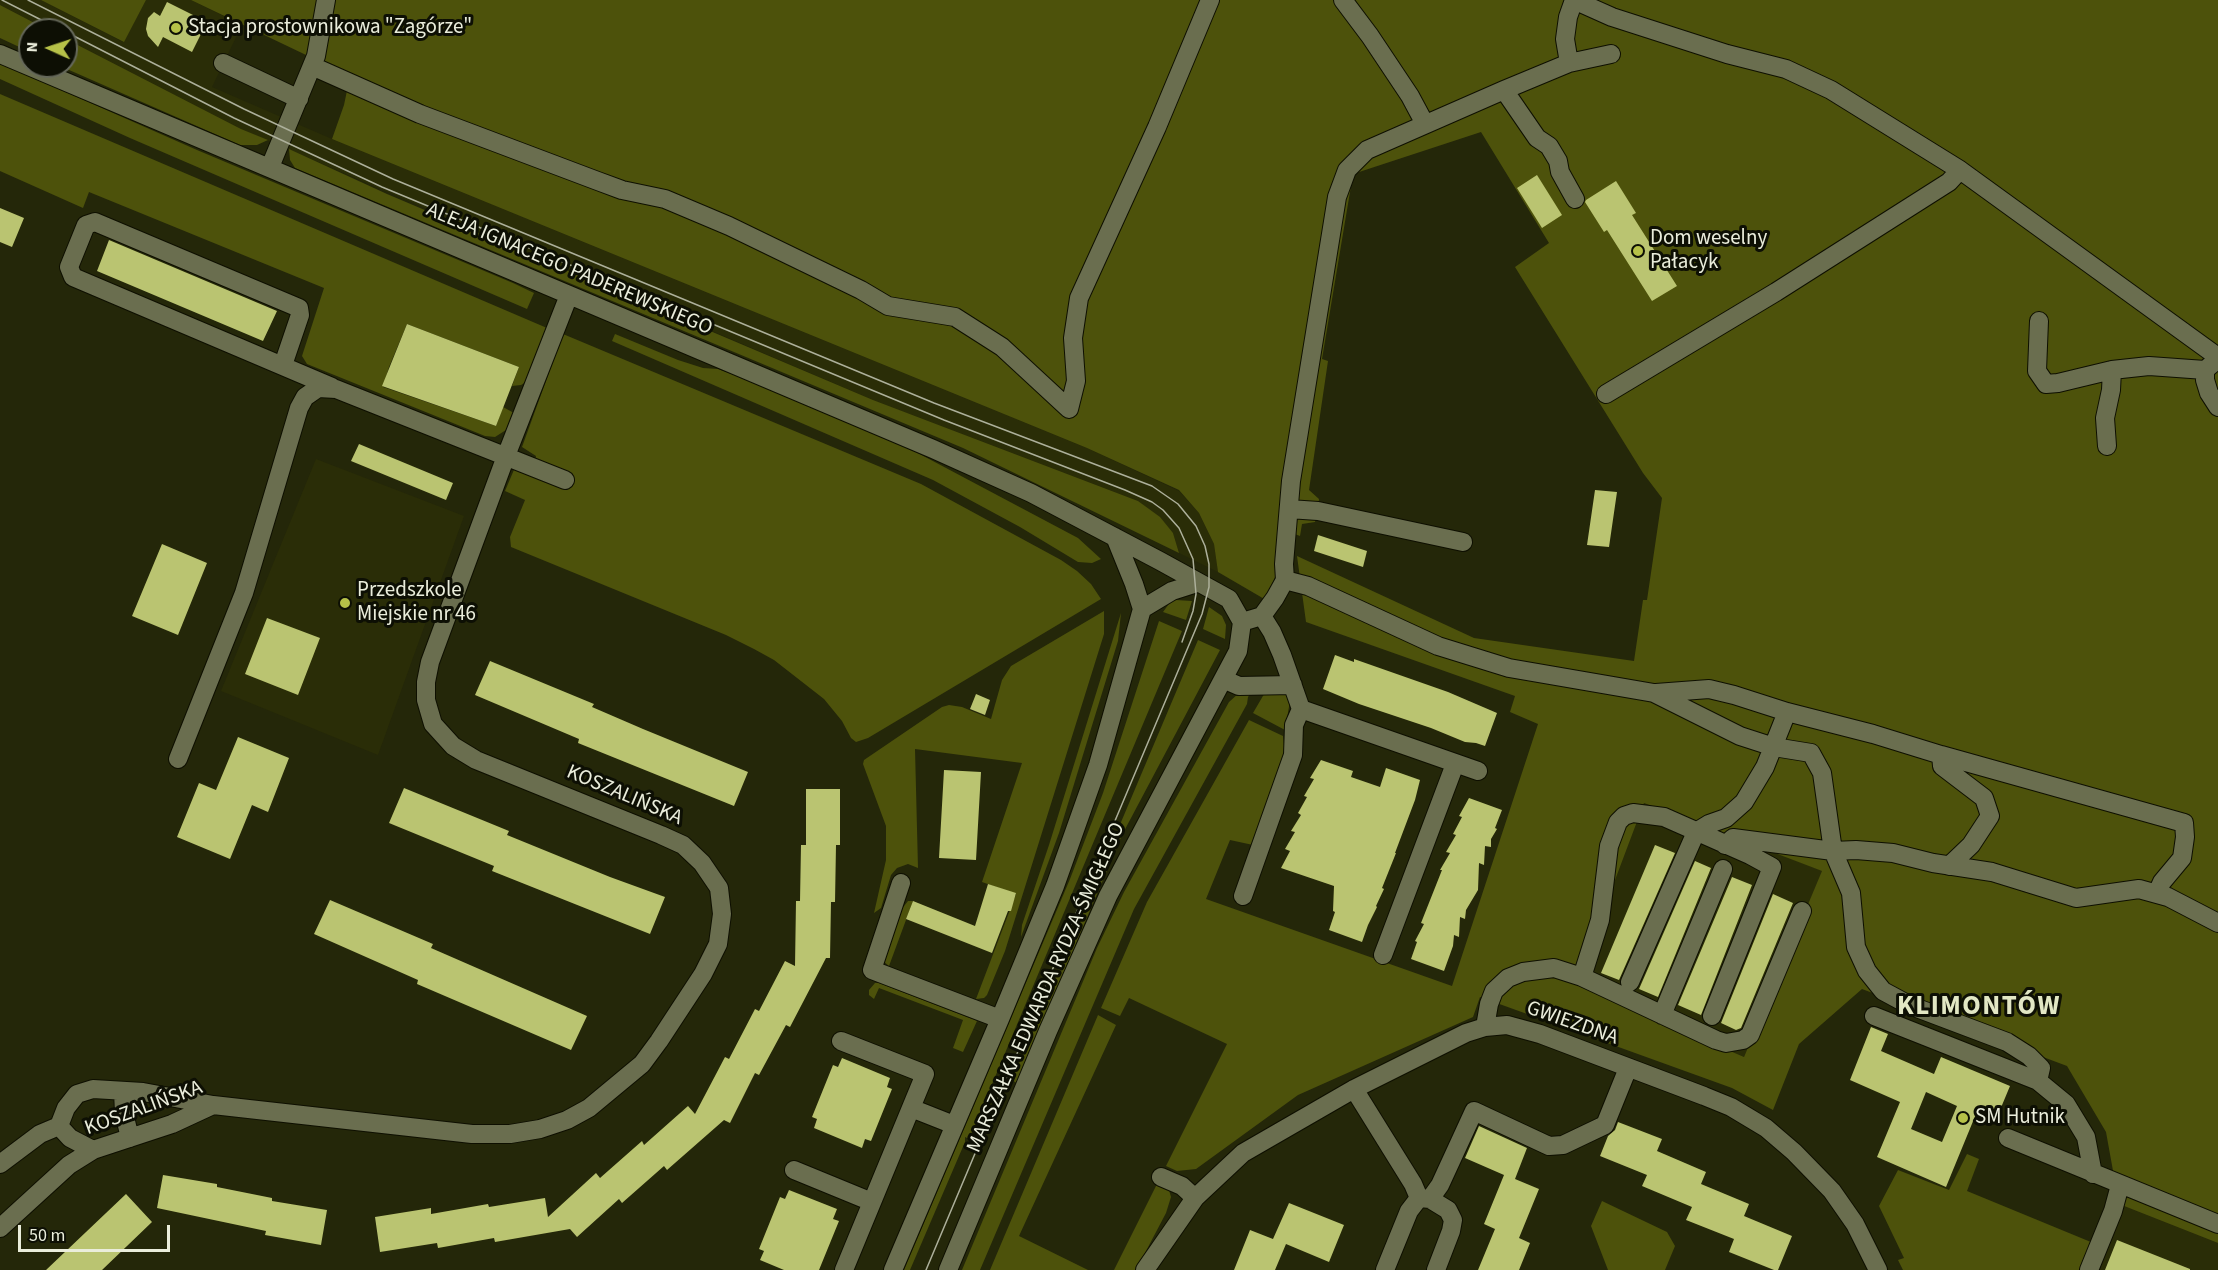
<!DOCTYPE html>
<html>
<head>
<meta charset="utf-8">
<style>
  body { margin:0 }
  #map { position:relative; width:2218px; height:1270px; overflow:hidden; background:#242709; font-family:"Source Sans 3",sans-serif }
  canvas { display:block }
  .north { position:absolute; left:18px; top:18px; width:60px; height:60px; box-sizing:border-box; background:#0d0f04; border:2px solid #65685a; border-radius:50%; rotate:273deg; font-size:16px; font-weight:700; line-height:24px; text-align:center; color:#eaeddb }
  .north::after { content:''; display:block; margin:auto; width:21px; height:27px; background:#b6c148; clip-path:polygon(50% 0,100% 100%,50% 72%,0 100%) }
  .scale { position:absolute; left:18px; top:1225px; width:152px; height:27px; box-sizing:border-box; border:3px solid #eaeddb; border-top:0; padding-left:8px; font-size:18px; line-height:21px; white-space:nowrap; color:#eaeddb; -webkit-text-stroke:4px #0d0f04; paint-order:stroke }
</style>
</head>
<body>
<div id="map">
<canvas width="2218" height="1270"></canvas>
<div class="north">N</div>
<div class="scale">50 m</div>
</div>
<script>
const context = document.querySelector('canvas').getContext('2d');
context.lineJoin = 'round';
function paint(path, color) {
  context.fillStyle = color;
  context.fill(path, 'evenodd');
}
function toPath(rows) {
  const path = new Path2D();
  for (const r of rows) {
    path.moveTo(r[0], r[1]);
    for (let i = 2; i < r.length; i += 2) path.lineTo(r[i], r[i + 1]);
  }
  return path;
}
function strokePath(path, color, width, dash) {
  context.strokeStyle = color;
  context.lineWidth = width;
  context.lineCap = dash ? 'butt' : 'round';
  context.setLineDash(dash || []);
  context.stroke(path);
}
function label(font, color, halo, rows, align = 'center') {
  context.font = font + ' "Source Sans 3",sans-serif';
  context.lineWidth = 6;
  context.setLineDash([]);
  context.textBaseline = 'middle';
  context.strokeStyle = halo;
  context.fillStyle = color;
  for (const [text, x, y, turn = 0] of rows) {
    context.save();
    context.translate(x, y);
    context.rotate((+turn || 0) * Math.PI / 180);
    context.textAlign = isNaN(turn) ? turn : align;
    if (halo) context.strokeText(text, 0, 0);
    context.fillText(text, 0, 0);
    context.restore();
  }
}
paint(toPath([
  [0,0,41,0,123,42,146,0,191,0,242,25,212,87,332,139,1087,448,1179,491,1199,513,1214,544,1218,572,1179,553,1173,533,1138,501,873,400,241,129,66,39,66,30,48,30,0,5],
  [316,459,464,516,378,755,221,691],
  [1644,803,1823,871,1744,1057,1576,984],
  [2119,1204,2218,1243,2218,1270,2095,1270]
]), '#2a2d07');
paint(toPath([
  [41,0,146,0,124,42],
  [191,0,2218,0,2218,1243,2119,1204,2106,1132,2067,1066,1862,989,1799,1044,1773,1110,1732,1088,1480,997,1473,1017,1298,1095,1196,1169,1177,1171,1166,1166,1227,1044,1129,998,1120,1016,1101,1008,1147,902,1249,720,1283,736,1285,754,1253,845,1230,840,1206,899,1452,986,1538,724,1510,712,1515,696,1306,622,1297,556,1474,638,1634,661,1643,600,1647,600,1662,498,1643,473,1515,267,1549,243,1481,132,1353,174,1322,359,1328,361,1309,490,1319,499,1318,511,1315,522,1302,524,1300,536,1281,529,1275,577,1266,600,1218,572,1214,544,1199,513,1179,490,1087,448,332,139,344,105,350,76],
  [1644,803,1822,871,1744,1057,1576,984],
  [0,5,48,30,30,30,30,52,0,38],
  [66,39,241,129,268,140,257,145,240,145,60,66,66,66],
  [0,63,197,150,513,283,534,293,527,309,130,138,0,79],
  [0,94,547,328,526,382,521,385,512,386,519,367,407,324,389,367,383,387,496,426,503,407,514,413,506,430,495,437,485,436,307,364,302,356,324,288,89,192,83,208,0,171],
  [289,149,387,194,873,400,1138,501,1160,517,1173,533,1179,553,963,448,295,168,290,160],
  [563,334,921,484,1061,560,1077,571,1091,584,1101,599,868,738,856,742,851,738,842,721,824,699,774,660,754,649,726,635,511,547,510,537,525,500,505,491,516,465,535,461,536,456,522,447],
  [615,334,678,360,703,368,718,369,737,376,914,451,1078,538,1101,559,1092,563,1078,562,1020,527,933,480,612,341],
  [1176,600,1192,601,1186,620,1163,612,1171,601],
  [1209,607,1222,616,1226,625,1225,639,1203,629],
  [1104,611,1104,634,1005,951,987,995,984,998,976,999,1016,894,982,882,1022,763,915,749,918,868,908,864,897,868,891,875,881,908,874,913,886,860,886,826,863,764,864,760,942,707,949,705,962,707,991,719,1002,680,1011,666],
  [1121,613,1118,641,1059,833,1021,937,1022,925,1049,845],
  [1159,621,1182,631,969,1139,965,1137,965,1142,910,1270,904,1270,1070,879,1103,793],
  [1198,640,1220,650,1122,835,1017,1083,1015,1082,1012,1080],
  [1267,689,1286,693,1290,701,1285,730,1253,713],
  [1252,691,1248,697,1247,704,1134,909,980,1270,962,1270,1097,948,1124,892,1229,702,1239,693],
  [908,901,913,901,889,966,883,961,897,915],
  [875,983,879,983,977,1021,963,1052,953,1048,963,1020,879,988,874,999,869,995,869,990],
  [1098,1015,1116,1025,1019,1236,1088,1270,990,1270],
  [1967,1154,1979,1159,1967,1191,2103,1247,2095,1270,1903,1270,1898,1260,1904,1258,1879,1206,1898,1170,1949,1190],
  [1158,1182,1169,1190,1171,1197,1166,1213,1136,1270,1114,1270],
  [1602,1201,1667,1232,1675,1246,1665,1270,1608,1270,1591,1226]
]), '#4d520b');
paint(toPath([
  [167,2,207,22,192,52,163,37,158,47,148,36,146,29,148,18,154,12,160,16],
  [1537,175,1562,215,1542,228,1517,188],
  [1616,181,1636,213,1632,215,1677,286,1652,301,1607,230,1604,232,1585,202,1586,200],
  [0,208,24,218,12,247,0,242],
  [109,240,277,311,263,341,97,271],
  [407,324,519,367,496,426,382,386],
  [359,444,453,483,446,500,351,461],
  [1595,490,1617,492,1609,547,1587,545],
  [1318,535,1367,551,1363,567,1314,551],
  [162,544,207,563,178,635,132,616],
  [267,618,320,638,298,695,245,674],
  [1335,655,1354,662,1354,659,1448,692,1497,713,1485,746,1476,743,1465,742,1431,728,1359,704,1323,689],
  [490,661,594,704,592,707,643,729,748,772,734,806,578,743,579,739,475,695],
  [976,694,990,700,985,715,970,709],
  [238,737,289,758,268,812,252,805,230,859,177,837,199,783,216,790],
  [1321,760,1353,771,1351,777,1380,787,1386,768,1420,780,1415,800,1395,853,1396,853,1382,888,1384,889,1376,906,1377,907,1368,925,1362,942,1329,930,1335,912,1333,911,1334,886,1281,868,1290,851,1285,849,1295,832,1291,831,1301,815,1298,813,1307,797,1304,796,1314,779,1310,778],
  [944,770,981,772,976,860,939,858],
  [404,788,509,831,507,835,610,877,665,897,650,934,492,871,494,866,389,823],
  [806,789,840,789,840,845,836,845,835,902,831,902,830,958,826,958,790,1027,786,1025,759,1075,755,1073,730,1123,724,1120,667,1170,664,1166,622,1203,619,1199,577,1237,570,1229,495,1242,494,1238,438,1248,437,1243,380,1252,375,1217,431,1208,431,1214,488,1204,489,1207,545,1198,548,1217,596,1173,600,1178,642,1141,644,1145,688,1106,695,1114,725,1057,729,1059,755,1009,759,1011,785,961,795,966,796,901,800,901,801,845,806,845],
  [1469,798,1502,810,1495,828,1497,829,1491,839,1491,847,1485,846,1484,865,1479,863,1478,890,1466,910,1465,919,1460,917,1459,937,1454,935,1453,946,1444,971,1411,959,1417,942,1415,941,1424,924,1421,923,1442,870,1440,870,1450,853,1446,852,1456,835,1453,834,1462,817,1459,816],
  [1655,845,1675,853,1619,980,1601,973],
  [1695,861,1711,868,1658,997,1639,989],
  [1732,877,1752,885,1701,1015,1678,1005],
  [988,884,1016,893,1011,911,1008,911,992,953,906,919,913,901,975,926],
  [1773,894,1793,903,1741,1028,1736,1030,1721,1023],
  [330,900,433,944,431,948,587,1016,571,1050,417,984,418,980,314,934],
  [1871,1027,1888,1034,1881,1051,1934,1074,1941,1057,2010,1086,1995,1122,1976,1114,1946,1187,1877,1157,1900,1102,1850,1080],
  [1926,1092,1957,1106,1942,1142,1911,1129],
  [842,1058,890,1078,887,1087,892,1089,871,1141,865,1139,862,1148,814,1128,817,1119,812,1117,833,1065,838,1067],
  [1618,1122,1662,1139,1657,1151,1706,1172,1701,1184,1749,1204,1744,1216,1792,1236,1778,1270,1774,1270,1729,1252,1734,1239,1686,1220,1692,1207,1642,1186,1647,1175,1600,1156,1608,1136,1615,1130],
  [1479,1126,1527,1148,1515,1179,1539,1189,1519,1238,1530,1243,1519,1270,1478,1270,1495,1229,1484,1224,1504,1175,1465,1158],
  [163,1175,217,1184,217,1187,272,1198,272,1201,327,1210,321,1245,265,1235,266,1231,157,1208],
  [789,1190,837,1209,833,1219,839,1221,819,1270,784,1270,760,1260,764,1251,759,1249,780,1197,785,1199],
  [126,1194,152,1222,102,1270,46,1270],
  [1289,1203,1344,1225,1329,1262,1286,1244,1275,1270,1234,1270,1250,1230,1273,1239],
  [2117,1240,2190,1269,2190,1270,2105,1270]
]), '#bac471');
const minor = toPath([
  [1343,0,1370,36,1410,96,1425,124],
  [1574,0,1612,17,1727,54,1786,69,1831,90,1960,170,2218,357],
  [0,54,933,449,1031,493,1160,561,1229,599,1242,622,1238,651,1108,896,1048,1031,948,1270],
  [223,63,299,99],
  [1569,63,1565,39,1568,17,1574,0],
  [312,66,420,114,595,180,622,190,665,199,729,226,861,290,888,306,955,317,1002,347,1069,409,1076,381,1073,338,1079,298,1157,127,1210,0],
  [1504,90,1537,138,1549,146,1558,161,1560,172,1575,199],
  [270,167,316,56,326,0],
  [2039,321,2037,371,2046,384,2058,383,2112,370,2149,366,2205,370,2218,359],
  [283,365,300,315,299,308,95,222,86,225,69,267,73,277,332,387],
  [2205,370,2205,380,2209,393,2218,407],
  [1606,394,1776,292,1949,182,1960,170],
  [2107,446,2105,418,2111,390,2112,370],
  [1289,509,1318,511,1463,542],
  [1285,580,1308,586,1438,646,1509,668,1654,693,1740,736,1774,747,1811,753,1822,773,1833,851,1851,893,1856,947,1867,971,1883,991,1909,1005,2007,1042,2029,1056,2041,1068,2038,1081],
  [1142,609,1172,591,1197,583],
  [1242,622,1262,616,1275,598,1285,580,1284,564,1291,481,1337,197,1347,170,1367,150,1504,90,1569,63,1611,54],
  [1223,679,1239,686,1293,685],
  [1656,693,1709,689,1734,695,1787,712,1873,734,1941,755,2184,823,2185,837,2182,858,2162,882,2157,893],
  [1301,709,1478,771],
  [1941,755,1942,766,1984,798,1990,816,1971,845,1949,866],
  [178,759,244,593,299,408,305,397,318,388,336,389,565,480],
  [1725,845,1733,838,1833,851,1856,850,1893,853,1933,863,1992,872,2076,898,2139,889,2168,897,2218,923],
  [901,883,872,970,1000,1019],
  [1243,896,1293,755,1294,725,1301,709,1282,655,1272,632,1262,616],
  [1383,955,1455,764],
  [1582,977,1600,920,1609,846,1618,822,1624,816,1633,813,1664,817,1750,855,1772,867,1712,1016],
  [1630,982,1696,832,1709,824,1726,818,1744,802,1765,767,1787,712],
  [1662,1015,1723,869],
  [1874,1016,2038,1081,2066,1104,2086,1137,2093,1174],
  [1485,1027,1489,1004,1494,991,1508,978,1523,972,1554,968,1582,977,1716,1040,1726,1043,1743,1040,1750,1035,1802,911],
  [841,1041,925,1074,844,1270],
  [1354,1089,1413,1184,1419,1198],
  [123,1091,124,1113,130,1138],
  [911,1108,954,1125],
  [2008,1138,2218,1224],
  [93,1150,70,1138,59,1126,66,1108,77,1094,93,1089,143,1092,213,1105],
  [0,1164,40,1134,59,1126],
  [794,1170,872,1202],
  [1161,1177,1182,1186,1195,1198],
  [1420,1198,1430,1199,1448,1210,1453,1220,1451,1231,1436,1270],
  [1430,1199,1440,1185,1474,1111,1549,1146,1563,1145,1605,1125,1628,1068],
  [0,1228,69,1165,93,1150,172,1124,213,1105,472,1134,510,1134,540,1129,567,1120,589,1108,642,1064,659,1041,703,974,718,944,722,914,719,888,702,863,683,845,661,835,476,760,453,746,433,724,426,700,426,682,430,662,506,456,569,295],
  [893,1270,1000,1019,1055,886,1098,765,1142,609,1134,584,1115,537],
  [1145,1270,1195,1198,1243,1153,1354,1089,1466,1033,1485,1027,1507,1025,1540,1034,1704,1096,1731,1107,1766,1128,1794,1152,1832,1191,1855,1224,1878,1270],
  [1385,1270,1409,1211,1419,1198],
  [2089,1270,2113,1211,2120,1185]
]);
strokePath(minor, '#0e0f00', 20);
strokePath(minor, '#6a6e4f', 18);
strokePath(toPath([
  [2,0,61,30],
  [28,0,244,109,393,179,934,403,1152,486,1178,504,1196,526,1205,546,1209,564,1209,587,1202,614,926,1270],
  [66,32,234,118,382,187,944,420,1125,490,1152,502,1163,510,1179,528,1193,559,1196,594,1193,611,1182,642]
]), '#adb09b', 1.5);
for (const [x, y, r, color] of [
  [176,28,6,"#b6c148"],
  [1638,251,6,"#b6c148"],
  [345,603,6,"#b6c148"],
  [1963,1118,6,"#b6c148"]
]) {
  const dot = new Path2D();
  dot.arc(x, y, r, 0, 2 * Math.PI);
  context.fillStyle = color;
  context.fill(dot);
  strokePath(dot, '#0d0f04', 2);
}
label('21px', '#eaeddb', '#0d0f04', [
  ["Stacja prostownikowa \"Zagórze\"",188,28],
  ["Dom weselny",1650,239],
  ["Pałacyk",1650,263],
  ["Przedszkole",357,591],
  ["Miejskie nr 46",357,615],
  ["SM Hutnik",1975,1118]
], 'left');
label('21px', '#eaeddb', '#0d0f04', [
  ["ALEJA IGNACEGO PADEREWSKIEGO",569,270,23],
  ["KOSZALIŃSKA",624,796,23],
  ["MARSZAŁKA EDWARDA RYDZA-ŚMIGŁEGO",1047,988,-66],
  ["GWIEZDNA",1572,1024,19],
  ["KOSZALIŃSKA",144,1109,-20]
]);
context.letterSpacing = '1.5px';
label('bold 27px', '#e2e7c4', '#0d0f04', [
  ["KLIMONTÓW",1979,1008]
]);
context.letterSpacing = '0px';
</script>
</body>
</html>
